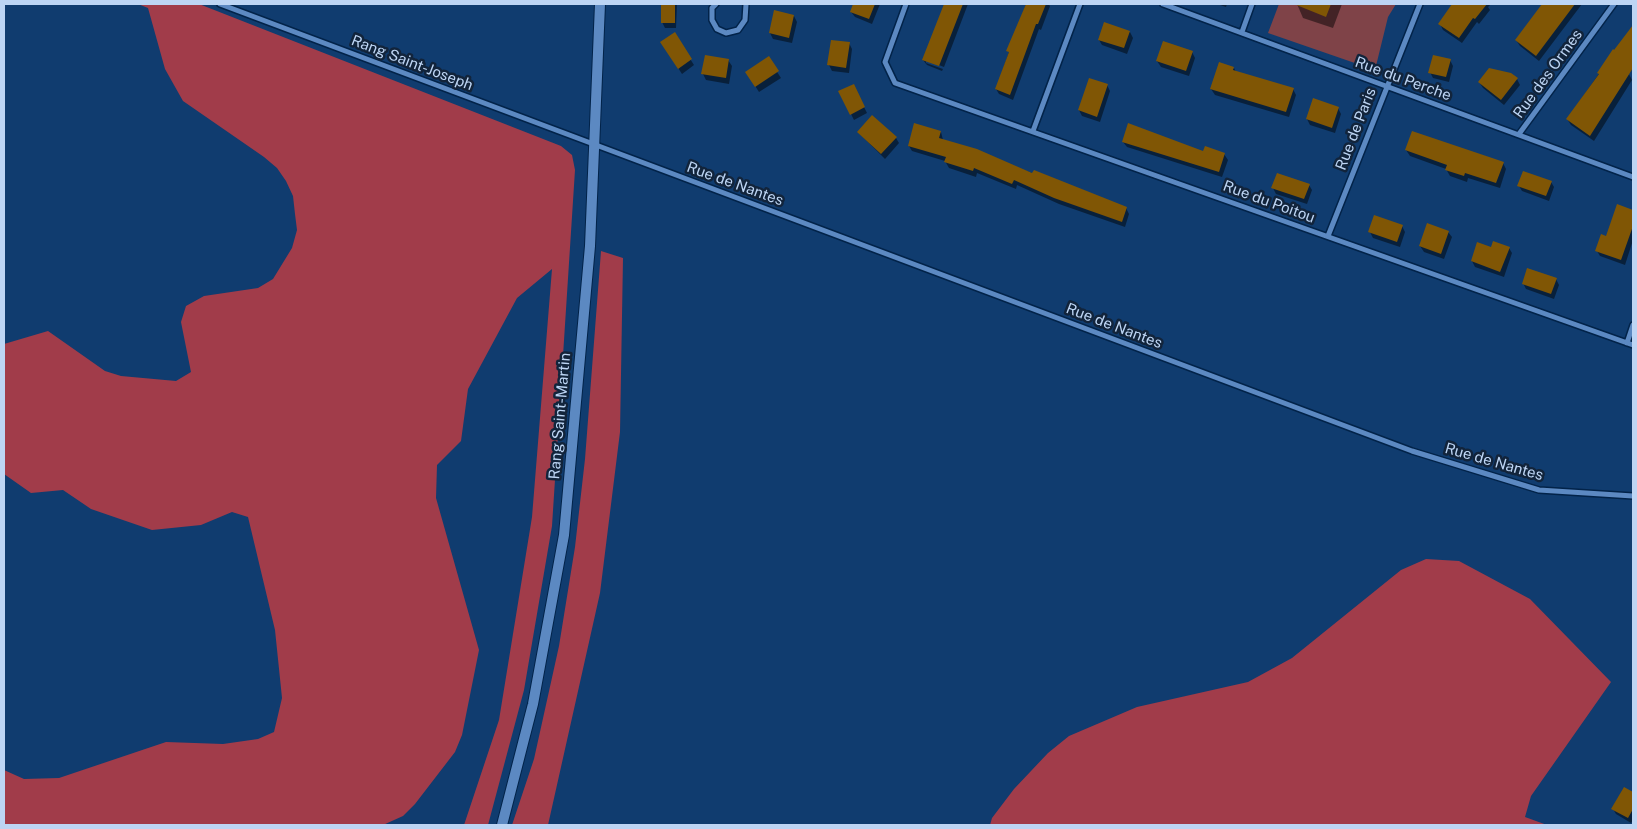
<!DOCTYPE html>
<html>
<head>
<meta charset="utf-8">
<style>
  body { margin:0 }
  #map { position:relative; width:1637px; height:829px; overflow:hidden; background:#103c6f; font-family:"Public Sans",sans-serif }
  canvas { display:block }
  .frame { position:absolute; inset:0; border:5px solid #bdd5f4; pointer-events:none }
</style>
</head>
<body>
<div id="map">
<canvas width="1637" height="829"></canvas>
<div class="frame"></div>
</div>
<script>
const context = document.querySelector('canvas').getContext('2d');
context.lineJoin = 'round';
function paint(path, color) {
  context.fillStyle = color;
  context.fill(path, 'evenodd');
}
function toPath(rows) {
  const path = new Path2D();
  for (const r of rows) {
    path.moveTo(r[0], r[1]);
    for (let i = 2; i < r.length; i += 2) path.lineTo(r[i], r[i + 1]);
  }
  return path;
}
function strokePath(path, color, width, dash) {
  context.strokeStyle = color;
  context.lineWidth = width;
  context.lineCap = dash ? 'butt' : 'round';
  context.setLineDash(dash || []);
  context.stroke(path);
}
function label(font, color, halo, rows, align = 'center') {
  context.font = font + ' "Public Sans",sans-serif';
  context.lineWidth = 5;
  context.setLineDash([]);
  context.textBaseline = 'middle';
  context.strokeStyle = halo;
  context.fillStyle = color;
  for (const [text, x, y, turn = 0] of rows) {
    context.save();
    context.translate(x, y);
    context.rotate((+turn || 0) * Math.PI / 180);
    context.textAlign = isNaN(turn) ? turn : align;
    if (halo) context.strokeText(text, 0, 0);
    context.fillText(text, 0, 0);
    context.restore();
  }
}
paint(toPath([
  [1279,4,1396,4,1388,17,1375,70,1268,33]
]), '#7f4348');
paint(toPath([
  [138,4,199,4,561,146,572,155,575,170,552,526,524,690,488,825,464,825,499,720,532,517,552,269,517,298,468,389,461,441,437,465,436,498,479,650,462,735,455,752,415,804,403,816,383,825,4,825,4,770,24,779,59,778,166,742,223,744,258,739,274,732,282,698,275,630,248,517,232,512,201,525,152,530,91,509,63,490,31,493,4,474,4,344,48,331,105,371,121,376,176,381,191,372,181,322,186,306,204,296,258,288,273,279,292,248,297,230,295,214,293,196,286,181,277,168,264,157,183,101,165,69,148,8],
  [601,251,623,258,620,432,600,593,548,825,512,825,534,759,559,646,575,547,585,459],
  [1426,559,1459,561,1530,599,1611,682,1531,796,1525,817,1547,825,990,825,992,818,1014,789,1048,753,1069,736,1137,707,1248,682,1292,658,1401,570]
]), '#a13c4a');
paint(toPath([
  [662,4,677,4,676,28,665,28,662,22],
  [855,4,880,4,872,24,855,17,851,12],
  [945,4,968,4,944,67,926,60,926,63,943,69,942,71,927,65,923,60],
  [1026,4,1048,4,1050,6,1041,30,1039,29,1013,100,999,94,996,89],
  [1217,4,1227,4,1226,7],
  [1297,4,1342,4,1333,28,1303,18],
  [1454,4,1491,4,1488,7,1490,10,1479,24,1477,22,1462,43,1443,30,1440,24],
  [1551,4,1582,4,1539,61,1520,46,1516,40],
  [794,16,797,22,792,43,773,39,770,33],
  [1633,29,1633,68,1629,74,1632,80,1594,141,1571,125,1567,119,1615,51],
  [1130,32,1133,38,1127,54,1102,45,1099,40],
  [674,34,694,65,682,74,665,48],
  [849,43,852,49,849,73,832,71,829,65],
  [1192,52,1195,58,1189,76,1161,67,1157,61],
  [768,58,781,78,759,92,750,78],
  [728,60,732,66,729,84,706,80,703,74],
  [1450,60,1453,66,1449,82,1433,78,1430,72],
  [1234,68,1236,72,1293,89,1296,95,1289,117,1215,95,1211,89],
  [1517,79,1520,85,1504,105,1483,88,1479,82],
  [1107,85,1110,91,1100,122,1082,116,1079,110],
  [856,91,867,113,854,120,851,114],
  [1338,108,1341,114,1335,133,1310,125,1307,119],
  [858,132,896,138,899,143,885,159],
  [941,132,943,140,1126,208,1129,214,1125,227,1059,204,1017,185,1016,189,977,173,976,177,949,168,945,161,912,151,909,146],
  [1123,142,1204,153,1224,154,1228,160,1222,177,1127,147],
  [1406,150,1503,163,1506,169,1500,188,1468,178,1467,182,1450,176,1446,169,1410,156],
  [1551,182,1554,187,1549,201,1522,191,1519,186],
  [1309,185,1312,190,1307,204,1276,194,1273,188],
  [1618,206,1633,211,1633,240,1625,265,1600,256,1597,251,1606,238],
  [1402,226,1405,232,1400,247,1373,238,1370,232],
  [1448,232,1452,237,1444,259,1424,252,1420,246],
  [1509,248,1512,253,1504,277,1475,267,1472,261,1492,249],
  [1556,279,1559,285,1554,299,1526,289,1523,283],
  [1624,789,1633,794,1633,820,1631,823,1616,814,1613,809]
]), '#0007');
paint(toPath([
  [661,4,675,4,675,23,661,23],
  [853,4,875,4,869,19,850,12],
  [944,4,963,4,939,66,922,60],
  [1026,4,1046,4,1038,24,1036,24,1010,95,995,89,1009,52,1006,51],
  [1294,4,1331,4,1326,17],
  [1452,4,1487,4,1475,19,1473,18,1459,38,1438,24],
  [1542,4,1575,4,1536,56,1515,40],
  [774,10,794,15,789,38,769,33],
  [1104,22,1130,31,1124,48,1098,40],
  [1633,25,1633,68,1590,136,1566,119,1599,74,1597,73,1613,49,1614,50],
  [675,32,692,59,678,69,660,42],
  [831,40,850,42,846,68,827,65],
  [1163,41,1193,51,1186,71,1156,61],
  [705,55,729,59,726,78,701,74],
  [1433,55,1451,59,1446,77,1428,73],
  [769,56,779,71,755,87,745,72],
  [1219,62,1234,67,1233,70,1294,88,1286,112,1210,89],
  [1489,68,1511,73,1518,78,1501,100,1478,82],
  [1089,78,1108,84,1097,117,1078,110],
  [854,84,865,107,850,115,838,91],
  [1313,98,1339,107,1332,128,1306,119],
  [872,115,897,137,881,154,857,132],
  [914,123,941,131,939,138,977,149,1032,173,1034,170,1127,207,1122,222,1054,198,1014,180,1012,184,974,168,973,171,944,162,946,157,908,146],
  [1128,123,1203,151,1205,146,1225,153,1219,172,1122,142],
  [1412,131,1504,162,1496,183,1465,173,1464,176,1445,170,1447,165,1405,150],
  [1523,171,1552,181,1546,196,1517,186],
  [1277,173,1310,184,1304,199,1271,188],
  [1617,204,1633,210,1633,226,1621,260,1595,251,1601,234,1606,236],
  [1374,215,1403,225,1397,242,1368,232],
  [1427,223,1449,231,1441,254,1419,246],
  [1493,241,1510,247,1500,272,1471,261,1477,242,1491,247],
  [1527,268,1557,278,1551,294,1522,284],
  [1624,787,1633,792,1633,809,1628,818,1611,809]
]), '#805605');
const street = toPath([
  [220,4,1412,451,1539,490,1633,496],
  [716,4,712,8,712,20,717,29,726,33,738,30,745,20,746,4],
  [906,4,885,62,895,83,1633,345],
  [1163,4,1633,177],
  [1242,32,1252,4],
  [1033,131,1080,4],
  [1519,134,1614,4],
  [1328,236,1420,4],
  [1627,343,1633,325]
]);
const secondary = toPath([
  [502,825,533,704,564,535,590,246,600,4]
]);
strokePath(street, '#022349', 8);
strokePath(secondary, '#022349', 12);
strokePath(street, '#5c89c2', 5);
strokePath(secondary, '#5c89c2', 10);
label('15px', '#bdd5f4', '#12243b', [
  ["Rang Saint-Joseph",412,63,21],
  ["Rue des Ormes",1548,74,-54],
  ["Rue du Perche",1403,79,20],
  ["Rue de Paris",1356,129,-69],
  ["Rue de Nantes",735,184,20],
  ["Rue du Poitou",1269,202,20],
  ["Rue de Nantes",1114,326,21],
  ["Rang Saint-Martin",560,416,-85],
  ["Rue de Nantes",1494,462,16]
]);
</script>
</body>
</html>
